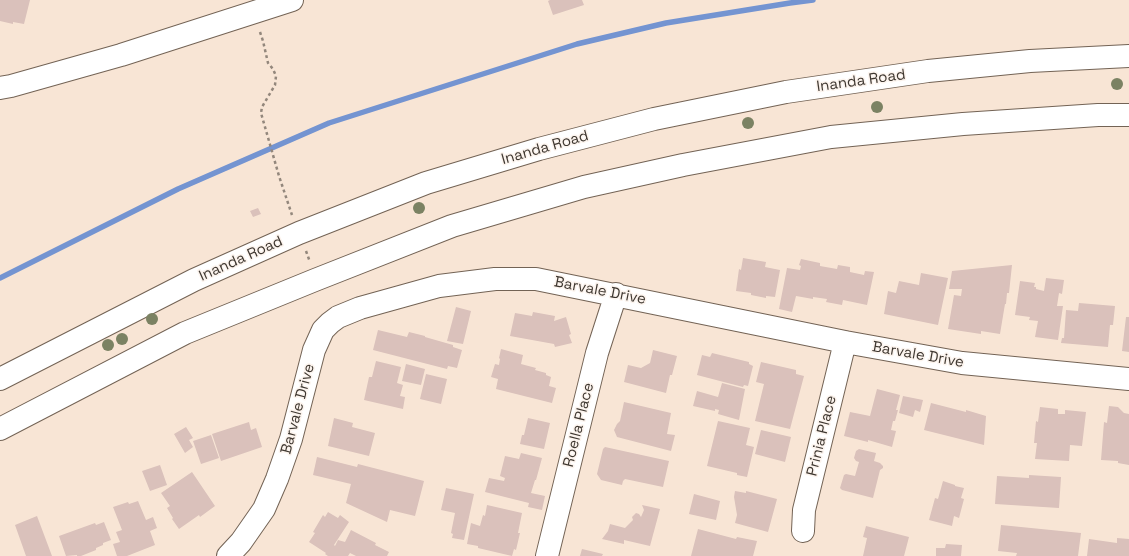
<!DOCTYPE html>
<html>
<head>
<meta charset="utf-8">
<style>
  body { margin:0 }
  canvas { display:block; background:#f8e5d5 }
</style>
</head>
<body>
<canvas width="1129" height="556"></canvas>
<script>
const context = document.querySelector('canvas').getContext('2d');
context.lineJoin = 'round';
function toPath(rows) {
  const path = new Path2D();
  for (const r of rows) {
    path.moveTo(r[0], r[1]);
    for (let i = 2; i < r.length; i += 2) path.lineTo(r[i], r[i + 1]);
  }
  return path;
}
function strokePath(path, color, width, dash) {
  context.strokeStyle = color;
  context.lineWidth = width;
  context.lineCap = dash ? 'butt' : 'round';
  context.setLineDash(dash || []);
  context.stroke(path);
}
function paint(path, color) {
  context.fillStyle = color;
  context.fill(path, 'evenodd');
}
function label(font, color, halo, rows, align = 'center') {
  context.font = font + ' "Space Grotesk",sans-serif';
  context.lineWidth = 3;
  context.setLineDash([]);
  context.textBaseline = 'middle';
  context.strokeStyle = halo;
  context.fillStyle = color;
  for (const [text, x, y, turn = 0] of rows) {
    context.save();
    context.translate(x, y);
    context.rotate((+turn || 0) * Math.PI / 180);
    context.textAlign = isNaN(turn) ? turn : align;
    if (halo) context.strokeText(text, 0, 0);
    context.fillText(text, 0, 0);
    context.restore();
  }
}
strokePath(toPath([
  [0,278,178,189,329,123,577,44,666,23,790,3,813,0]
]), '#7494d1', 5.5);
paint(toPath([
  [0,0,30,0,24,24,13,22,13,24,0,21],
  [550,0,582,0,584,5,553,15,548,1],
  [258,208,261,214,253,217,250,211],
  [743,258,766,262,765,267,780,270,775,297,766,296,766,298,751,295,751,293,736,291,739,269,741,270],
  [801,259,820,263,820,266,837,269,838,265,850,267,850,272,864,275,865,271,874,272,867,305,843,300,842,305,826,302,827,299,813,297,813,299,796,296,792,312,779,309,787,268,800,270,801,266,799,265],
  [1012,265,1009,293,1007,293,1006,304,1005,304,1000,334,981,331,981,334,948,329,954,295,961,296,962,289,949,289,952,271],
  [921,273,948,278,938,325,884,314,888,291,896,293,899,281,919,285],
  [1046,278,1064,280,1062,294,1059,293,1057,306,1063,306,1058,340,1035,337,1038,321,1029,320,1030,317,1015,315,1020,281,1035,283,1034,287,1036,287,1036,289,1044,291],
  [1079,303,1115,306,1113,325,1110,325,1108,347,1061,343,1062,338,1064,338,1066,310,1078,311],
  [456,307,471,311,463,344,447,341],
  [533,312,555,316,554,321,566,317,571,334,569,335,572,343,555,347,554,344,510,336,515,313,532,316],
  [1126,317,1129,317,1129,352,1122,351],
  [378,330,407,337,409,332,425,336,425,337,453,345,453,347,462,350,457,368,448,366,447,369,373,350],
  [501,349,523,355,521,364,536,368,535,370,546,373,546,375,551,377,549,386,556,388,552,403,496,389,498,379,491,377,495,364,499,365,500,359,499,358],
  [653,350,677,356,672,375,670,375,666,393,624,382,628,365,641,368,650,363],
  [712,353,749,362,749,364,753,366,748,386,744,385,743,387,697,375,702,355,710,357],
  [376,361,401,367,397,383,403,385,400,396,405,397,403,409,364,400,369,377,372,377],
  [761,362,796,370,796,374,804,376,790,429,755,421,764,384,756,382],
  [406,364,425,369,421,385,402,381],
  [426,374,447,379,441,404,420,399],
  [722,383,745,389,739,420,718,414,719,410,715,409,715,411,693,406,697,391,718,397],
  [877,389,900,395,896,410,898,410,895,421,893,421,891,430,896,431,892,447,868,440,868,442,844,436,850,412,870,416],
  [903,396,923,400,920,412,915,410,913,417,899,413],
  [624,402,671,413,667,434,675,435,671,451,617,437,614,430,617,424,620,421],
  [931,403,966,412,966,410,986,416,984,445,924,430],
  [1109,406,1118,407,1124,413,1129,414,1129,465,1118,463,1118,461,1101,460,1104,422,1107,423],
  [1040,407,1058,409,1058,414,1065,414,1065,410,1086,412,1082,446,1070,445,1069,461,1035,459,1037,443,1034,443,1036,421,1038,422],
  [334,418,353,423,352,427,375,433,369,456,328,446],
  [528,418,550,423,544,449,520,444,522,435,524,435],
  [718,421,750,428,746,445,754,447,747,477,737,475,737,473,707,466],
  [249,422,251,430,256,428,262,447,221,461,212,434],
  [186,427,193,438,189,440,193,447,185,453,174,434],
  [761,430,791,437,785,462,755,454],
  [211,435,219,458,201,464,193,441],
  [605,447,669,461,663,487,625,479,623,481,622,485,601,480,597,474,603,449],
  [859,449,876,453,874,461,880,463,883,466,883,468,880,470,873,498,842,490,840,488,844,475,846,474,855,476,859,462,856,461,854,458,856,451],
  [521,453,542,458,536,480,535,480,531,493,545,496,542,510,528,507,529,503,485,492,489,478,504,481,505,478,500,476,505,456,519,459],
  [317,457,357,467,358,464,424,481,415,516,390,510,387,522,346,503,351,484,313,475],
  [160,465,167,485,150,491,142,471],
  [192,472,215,506,200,517,199,515,179,529,172,519,173,518,167,508,170,506,161,493],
  [1029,475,1061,477,1059,508,995,504,997,476,1029,478],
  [943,481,955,485,955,486,964,488,961,498,964,499,959,518,954,516,952,526,929,520,935,498,938,499],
  [446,488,474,494,464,540,452,538,453,534,451,533,455,513,441,510],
  [735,491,746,493,746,491,777,499,768,532,735,523,737,515,734,497],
  [694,494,720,501,716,520,689,514],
  [138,501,146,520,153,517,157,528,150,531,155,545,127,556,117,556,113,544,120,542,116,532,122,530,113,507,128,502,129,504],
  [487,505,522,513,518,533,520,533,516,550,514,549,512,556,478,548,478,546,467,544,471,523,480,526,483,515,485,516],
  [642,505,660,509,650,546,624,540,624,544,602,539,608,531,610,524,625,528,633,520,632,517,636,513,639,514,641,517,644,510],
  [328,512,338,518,340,515,349,522,334,545,335,546,338,540,345,542,351,530,376,543,375,545,389,552,387,556,356,556,350,553,348,556,328,556,325,554,326,553,309,542,315,533,313,532,323,515,325,517],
  [37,516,52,556,26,556,15,525],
  [104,522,111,540,103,543,103,545,96,548,96,550,81,556,77,556,77,555,66,556,59,536,95,523,96,525],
  [1001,525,1081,533,1078,556,1016,556,1017,553,998,551],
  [866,526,909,537,904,556,863,556,867,538,863,537],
  [698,529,736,539,737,537,757,541,753,556,691,556],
  [1117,538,1129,539,1129,556,1087,556,1089,539,1117,543],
  [946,544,962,545,961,556,936,556,936,548,945,548],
  [582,549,603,554,602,556,580,556]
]), '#dac1bb');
const minor = toPath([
  [0,88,11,86,121,55,292,0],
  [803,531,804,510,845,342],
  [228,556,241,542,264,509,277,479,291,439,314,350,323,330,330,323,338,317,360,308,439,286,495,279,536,279,845,342,962,363,1129,379],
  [547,556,597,353,616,294]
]);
const major = toPath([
  [0,379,194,280,299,233,426,183,539,149,654,119,786,92,928,71,1030,61,1129,56],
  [0,429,185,333,315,280,452,226,584,187,683,165,831,137,963,124,1098,115,1129,115]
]);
strokePath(minor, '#736355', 24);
strokePath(major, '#736355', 24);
strokePath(toPath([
  [260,32,263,41,268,63,273,69,276,76,275,85,262,107,261,113,279,176,292,215],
  [306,251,310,262]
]), '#93877c', 2.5, [3, 3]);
strokePath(minor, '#fff', 22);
strokePath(major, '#fff', 22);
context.fillStyle = '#7b8263';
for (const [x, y] of [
  [1117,84],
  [877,107],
  [748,123],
  [419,208],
  [152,319],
  [122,339],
  [108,345]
]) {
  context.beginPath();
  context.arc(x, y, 6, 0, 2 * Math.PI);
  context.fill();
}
label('15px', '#3e3730', '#fcf4ee', [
  ["Inanda Road",861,81,-8],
  ["Inanda Road",545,148,-16],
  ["Inanda Road",241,259,-24],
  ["Barvale Drive",600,291,11],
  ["Barvale Drive",918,355,10],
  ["Barvale Drive",298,409,-75],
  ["Roella Place",579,425,-76],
  ["Prinia Place",822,436,-76]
]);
</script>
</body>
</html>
